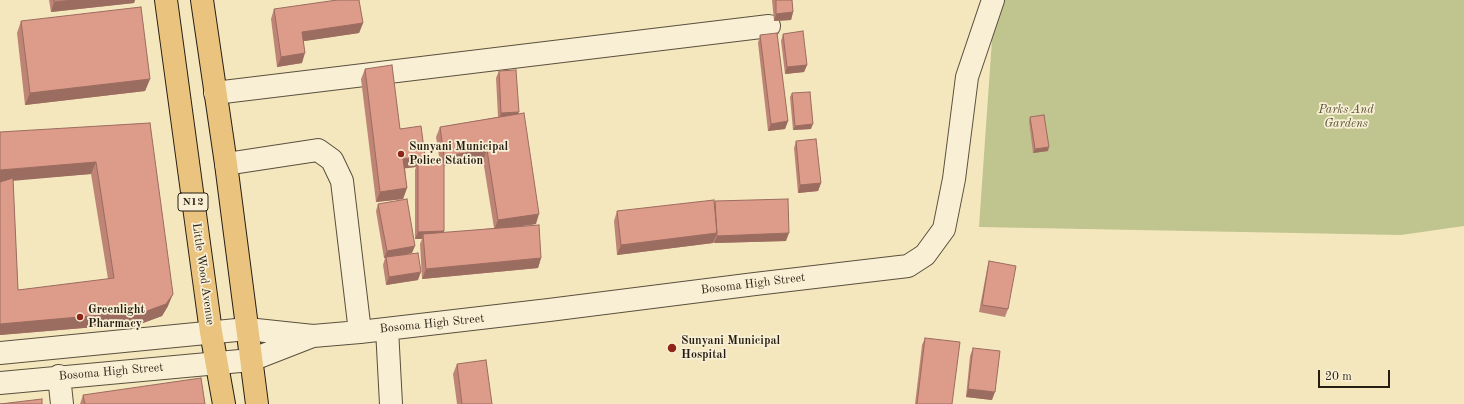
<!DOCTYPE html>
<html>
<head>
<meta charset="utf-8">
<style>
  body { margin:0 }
  #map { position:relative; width:1464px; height:404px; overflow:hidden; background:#f4e7bd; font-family:"Old Standard TT",serif }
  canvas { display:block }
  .scale { position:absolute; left:1318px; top:370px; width:72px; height:18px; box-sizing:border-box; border:2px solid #271e13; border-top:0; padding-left:5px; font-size:12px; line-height:14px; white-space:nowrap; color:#271e13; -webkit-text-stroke:3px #f8efd4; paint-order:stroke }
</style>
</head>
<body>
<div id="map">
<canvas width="1464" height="404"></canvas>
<div class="scale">20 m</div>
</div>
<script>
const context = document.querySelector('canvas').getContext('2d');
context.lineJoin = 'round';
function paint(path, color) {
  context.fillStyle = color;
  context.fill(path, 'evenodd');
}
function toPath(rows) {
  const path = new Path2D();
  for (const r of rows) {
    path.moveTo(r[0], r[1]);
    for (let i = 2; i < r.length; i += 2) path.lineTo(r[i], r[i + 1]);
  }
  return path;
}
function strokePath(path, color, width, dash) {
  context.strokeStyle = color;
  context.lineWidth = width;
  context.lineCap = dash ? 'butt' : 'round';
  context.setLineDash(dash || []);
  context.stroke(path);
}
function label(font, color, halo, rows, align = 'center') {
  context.font = font + ' "Old Standard TT",serif';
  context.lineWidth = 3.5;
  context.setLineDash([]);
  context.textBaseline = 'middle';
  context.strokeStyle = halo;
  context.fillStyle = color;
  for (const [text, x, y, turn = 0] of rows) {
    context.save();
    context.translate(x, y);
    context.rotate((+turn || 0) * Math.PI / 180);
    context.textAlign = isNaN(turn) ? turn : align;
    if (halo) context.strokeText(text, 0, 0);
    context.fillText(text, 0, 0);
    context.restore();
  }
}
paint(toPath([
  [997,0,1464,0,1464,226,1401,235,979,227,994,11]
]), '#c0c48e');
const minor = toPath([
  [215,93,769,26],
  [226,164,318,150,332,160,342,181,360,332],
  [387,329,391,404],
  [0,353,247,329,313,336,360,332,549,310,755,284,908,266,925,255,944,229,954,179,967,77,993,0],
  [59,376,62,404],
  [0,383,251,360,310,337]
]);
const highway = toPath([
  [166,0,211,332,224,404],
  [202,0,226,164,257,404]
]);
strokePath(minor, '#5a503e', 24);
strokePath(highway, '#271e13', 24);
strokePath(minor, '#f8efd4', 22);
strokePath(highway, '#eac47e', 22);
paint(toPath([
  [49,0,135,0,134,3,51,12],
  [772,0,792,0,793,12,791,20,774,21],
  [274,9,363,23,359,33,304,41,302,63,277,67,271,19],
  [21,21,150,79,145,91,25,105,17,33],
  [783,34,807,65,804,72,785,74,781,41],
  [760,35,788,121,785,129,768,131,758,43],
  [365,69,400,129,425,156,422,162,440,162,436,137,440,127,498,117,496,78,499,71,518,114,536,224,522,226,541,258,538,268,422,279,420,244,422,239,415,239,415,170,416,167,405,168,407,188,403,199,376,202,361,79],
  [483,160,494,228,444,233,444,166],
  [792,93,811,129,793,130,790,97],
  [1030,117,1048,151,1033,153,1029,121],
  [150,123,168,306,162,316,143,323,0,335,0,182],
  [91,174,108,279,18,290,13,180],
  [796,141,821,183,818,191,798,193,794,148],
  [715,201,786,241,714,243,714,242,713,243,617,255,614,221,617,211,714,205],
  [378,204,412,253,405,255,418,280,386,285,383,265,385,258,384,258,376,211],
  [989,261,1008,309,1005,317,979,312,987,269],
  [925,338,952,404,915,404,922,345],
  [973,348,992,400,966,397,970,356],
  [457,364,492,404,457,404,453,374],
  [83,395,205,404,80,404]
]), '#be8576');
paint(toPath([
  [74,0,135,0,134,3,51,12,54,2],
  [793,12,791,20,774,21,776,14],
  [363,23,359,33,298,42,302,32],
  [305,53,302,63,277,67,281,57],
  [807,65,804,72,785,74,787,67],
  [150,79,145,91,25,105,30,93],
  [519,112,516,120,499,121,501,113],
  [788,121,785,129,768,131,771,124],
  [813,124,811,129,793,130,795,126],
  [1049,147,1048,151,1033,153,1035,149],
  [487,150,483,160,440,166,444,156],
  [425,156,421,166,418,163,416,167,400,169,403,159],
  [96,162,91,174,0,182,0,170],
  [821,183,818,191,798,193,800,185],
  [407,188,403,199,376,202,380,192],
  [539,214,536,224,494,230,498,220],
  [444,231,442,239,423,234,422,239,415,239,418,232],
  [717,233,713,243,617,255,621,245],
  [789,233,786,241,714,243,717,236],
  [415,246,412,253,384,258,387,251],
  [541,258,538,268,422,279,426,269],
  [421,272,418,280,386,285,389,277],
  [173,294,168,306,162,316,143,323,0,335,0,324],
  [968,389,995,392,992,400,966,397]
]), '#9b6c60');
const building = toPath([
  [54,0,74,0,54,2,54,0],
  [337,0,359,0,363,23,302,32,305,53,281,57,274,9,337,0],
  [776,0,792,0,793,12,776,14,776,0],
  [141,7,150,79,30,93,21,21,141,7],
  [803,31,807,65,787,67,783,34,803,31],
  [777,33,788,121,771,124,760,35,777,33],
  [392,65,400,129,421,126,425,156,403,159,407,188,380,192,365,69,392,65],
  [516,70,519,112,501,113,499,71,516,70],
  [810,92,813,124,795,126,792,93,810,92],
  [524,113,539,214,498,220,487,150,444,156,440,127,524,113],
  [1044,115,1049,147,1035,149,1030,117,1044,115],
  [150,123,173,294,166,304,147,311,0,324,0,182,13,178,18,290,114,278,96,162,0,170,0,132,150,123],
  [816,139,821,183,800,185,796,141,816,139],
  [444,162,444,231,418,232,418,163,444,162],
  [407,199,415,246,387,251,378,204,407,199],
  [788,199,789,233,717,236,715,201,788,199],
  [714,200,717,233,621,245,617,211,714,200],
  [539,225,541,258,426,269,423,234,539,225],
  [418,253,421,272,389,277,386,257,418,253],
  [989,261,1016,266,1008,309,982,305,989,261],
  [925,338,960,342,952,404,917,404,925,338],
  [973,348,1000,351,995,392,968,389,973,348],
  [486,360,492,404,462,404,457,364,486,360],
  [201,378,205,404,85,404,83,395,201,378],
  [42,399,42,404,0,404,42,399]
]);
paint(building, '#dd9b89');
strokePath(building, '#9b6c60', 1);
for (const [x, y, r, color] of [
  [401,154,4,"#8f2418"],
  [80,317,4,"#8f2418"],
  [672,348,5,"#8f2418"]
]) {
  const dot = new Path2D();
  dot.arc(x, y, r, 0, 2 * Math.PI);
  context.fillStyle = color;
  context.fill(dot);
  strokePath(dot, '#f8efd4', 1.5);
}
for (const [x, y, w] of [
  [193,202,30]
]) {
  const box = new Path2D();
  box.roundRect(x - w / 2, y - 9, w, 18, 3);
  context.fillStyle = '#f8efd4';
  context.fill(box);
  strokePath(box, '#271e13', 1);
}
label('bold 11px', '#271e13', null, [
  ["N12",193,202]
]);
label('italic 12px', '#555038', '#f8efd4', [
  ["Parks And",1346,110],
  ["Gardens",1346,124]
]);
label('bold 12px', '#271e13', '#f8efd4', [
  ["Sunyani Municipal",409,147],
  ["Police Station",409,161],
  ["Greenlight",88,310],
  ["Pharmacy",88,324],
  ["Sunyani Municipal",681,341],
  ["Hospital",681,355]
], 'left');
label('12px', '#271e13', '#f8efd4', [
  ["Little Wood Avenue",203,274,82],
  ["Bosoma High Street",753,284,-7],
  ["Bosoma High Street",432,324,-6],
  ["Bosoma High Street",111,372,-5]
]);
</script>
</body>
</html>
